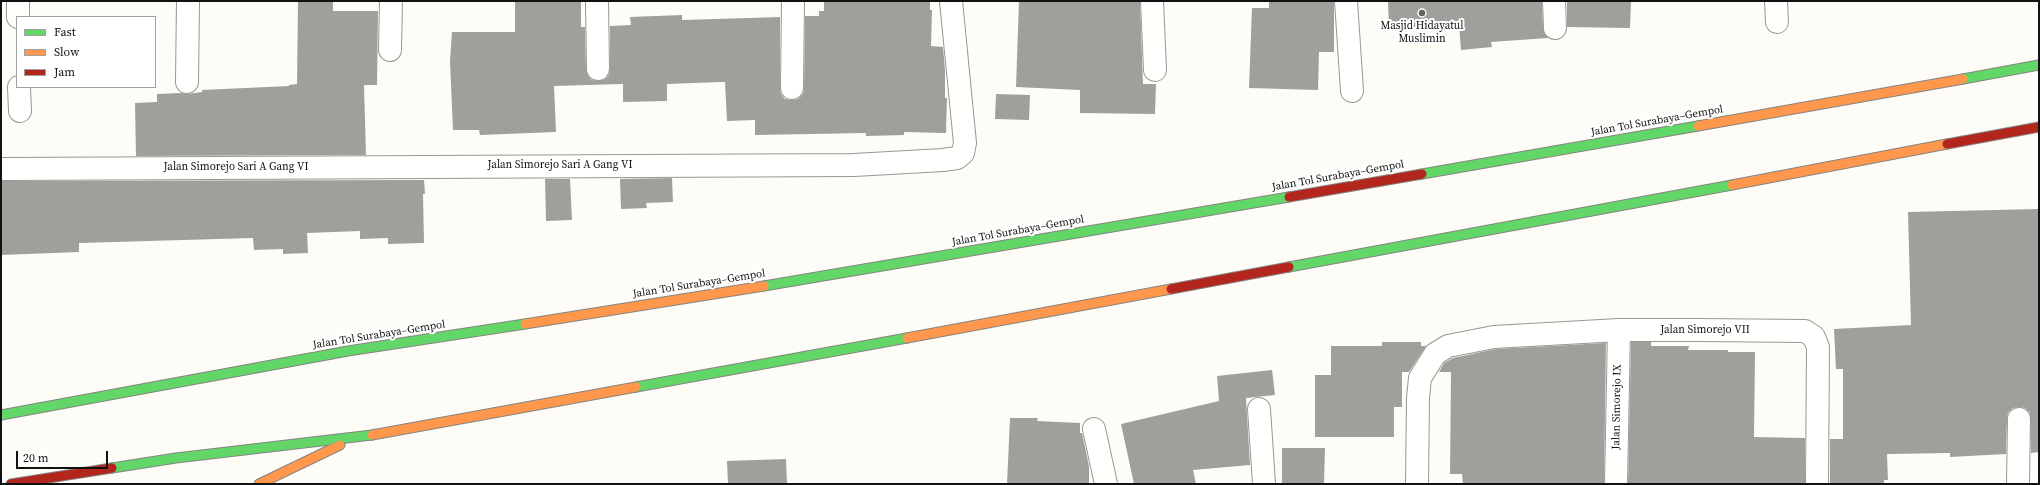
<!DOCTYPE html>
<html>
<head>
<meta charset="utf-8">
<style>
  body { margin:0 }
  #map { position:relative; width:2040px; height:485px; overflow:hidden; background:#fdfcf7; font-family:"Source Serif 4",serif }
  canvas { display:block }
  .frame { position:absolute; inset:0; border:2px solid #111; pointer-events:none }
  .legend { position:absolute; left:16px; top:16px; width:140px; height:72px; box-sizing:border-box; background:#fff; border:1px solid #a0a0a0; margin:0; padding:5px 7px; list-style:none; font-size:12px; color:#111 }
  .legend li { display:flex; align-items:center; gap:8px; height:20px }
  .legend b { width:20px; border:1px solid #a0a0a0 }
  .scale { position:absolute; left:16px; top:451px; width:92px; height:18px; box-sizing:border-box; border:2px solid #111; border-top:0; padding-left:5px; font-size:12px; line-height:14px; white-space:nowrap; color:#111; -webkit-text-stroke:3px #fff; paint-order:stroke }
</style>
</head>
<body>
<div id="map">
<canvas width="2040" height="485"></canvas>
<div class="frame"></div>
<ul class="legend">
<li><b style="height:5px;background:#63d668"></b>Fast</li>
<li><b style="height:5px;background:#ff974d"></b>Slow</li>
<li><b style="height:5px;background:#b3261e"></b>Jam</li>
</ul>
<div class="scale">20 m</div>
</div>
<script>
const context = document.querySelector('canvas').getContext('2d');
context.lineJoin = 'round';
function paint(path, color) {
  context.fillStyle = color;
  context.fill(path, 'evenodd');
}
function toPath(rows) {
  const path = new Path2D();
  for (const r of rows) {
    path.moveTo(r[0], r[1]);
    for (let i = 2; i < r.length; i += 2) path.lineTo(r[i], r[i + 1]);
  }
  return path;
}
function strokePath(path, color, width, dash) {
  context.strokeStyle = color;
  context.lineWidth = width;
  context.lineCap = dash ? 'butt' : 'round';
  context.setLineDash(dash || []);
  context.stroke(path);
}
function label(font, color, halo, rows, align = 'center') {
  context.font = font + ' "Source Serif 4",serif';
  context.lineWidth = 4;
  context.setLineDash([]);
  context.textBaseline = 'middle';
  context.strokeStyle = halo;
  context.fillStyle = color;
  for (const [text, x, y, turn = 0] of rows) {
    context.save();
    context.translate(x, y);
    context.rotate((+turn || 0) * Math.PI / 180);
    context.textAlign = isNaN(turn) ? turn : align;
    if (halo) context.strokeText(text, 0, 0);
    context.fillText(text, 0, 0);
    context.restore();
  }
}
paint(toPath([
  [298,1,333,1,333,11,378,11,377,85,364,85,366,155,136,156,135,103,157,102,157,94,181,93,187,94,202,92,202,90,289,86,289,85,297,84],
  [515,1,581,1,581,27,585,27,586,70,588,76,592,80,598,81,605,79,609,75,610,69,610,26,631,25,630,17,682,15,682,20,780,17,780,88,781,94,785,99,792,100,798,99,803,94,804,89,805,16,819,16,819,11,824,11,824,1,930,1,930,10,932,10,931,46,943,47,945,70,945,98,947,98,946,133,904,132,904,135,866,136,866,133,755,135,755,120,727,121,725,82,721,82,667,84,667,101,623,102,623,84,554,86,556,132,480,135,479,130,453,130,450,61,452,32,515,32],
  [1019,1,1140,1,1143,84,1156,84,1155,114,1080,113,1080,90,1016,87],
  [1269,1,1334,1,1334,52,1319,52,1318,90,1249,88,1252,8,1269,8],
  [1388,1,1542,1,1543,29,1548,38,1491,42,1492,47,1461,50,1459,25,1389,28],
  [1567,1,1631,1,1630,28,1567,27],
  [996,94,1030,95,1029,120,995,119],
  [672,178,673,202,646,203,647,208,621,209,620,179],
  [545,179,570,179,572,220,546,221],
  [424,180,425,194,423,194,424,243,388,244,388,238,360,239,360,231,307,233,308,253,283,254,283,249,254,250,253,238,79,243,79,252,1,255,1,181],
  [2039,209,2039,452,2031,453,2030,413,2025,408,2019,407,2013,408,2008,413,2007,418,2006,454,1950,457,1950,453,1887,454,1888,480,1884,480,1884,484,1830,484,1830,439,1843,439,1843,369,1836,369,1834,329,1911,325,1908,212],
  [1382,342,1421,342,1421,346,1426,346,1409,372,1402,372,1402,407,1394,407,1394,437,1315,437,1315,375,1331,375,1331,346,1382,346],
  [1631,342,1651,342,1651,346,1689,346,1688,350,1728,350,1728,352,1755,352,1754,437,1805,438,1805,484,1628,484],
  [1606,343,1604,484,1463,484,1462,474,1450,474,1451,372,1439,372,1444,363,1453,358,1496,349],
  [1272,370,1275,395,1246,398,1250,465,1193,470,1196,484,1134,484,1121,424,1219,401,1217,376],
  [1010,418,1038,418,1037,421,1080,423,1080,433,1082,433,1089,466,1089,484,1007,484],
  [1282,448,1325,448,1324,484,1282,484],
  [786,459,787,484,728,484,727,461]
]), '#a19f9c');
const street = toPath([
  [18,1,18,17],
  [597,1,598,69],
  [1152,1,1155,70],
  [1346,1,1352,91],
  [1554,1,1555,28],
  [1776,1,1777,22],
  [390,50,391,1],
  [187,82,188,1],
  [19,87,20,111],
  [792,88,793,1],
  [1,169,854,165,943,160,957,158,963,153,965,143,951,1],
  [1259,409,1264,484],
  [1094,429,1106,484],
  [1417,484,1418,398,1420,378,1435,354,1448,346,1494,337,1619,330,1699,330,1805,331,1814,337,1818,347,1817,484],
  [1616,484,1619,330],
  [2018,484,2019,419]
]);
const fast = toPath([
  [1963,79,2039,65],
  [1422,174,1698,126],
  [1289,267,1732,185],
  [764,286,1289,197],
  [636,387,907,338],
  [1,415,348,351,525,324],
  [112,468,176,458,372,435]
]);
const slow = toPath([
  [1698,126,1963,79],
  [1732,185,1947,144],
  [525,324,764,286],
  [907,338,1171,289],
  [372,435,636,387],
  [259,484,340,445]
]);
const jam = toPath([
  [1947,144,2039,127],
  [1289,197,1422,174],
  [1171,289,1289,267],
  [11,484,112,468]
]);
strokePath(street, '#979795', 24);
strokePath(fast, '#858482', 11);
strokePath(slow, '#858482', 11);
strokePath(jam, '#858482', 11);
strokePath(street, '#fffffe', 22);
strokePath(fast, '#63d668', 9);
strokePath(slow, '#ff974d', 9);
strokePath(jam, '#b3261e', 9);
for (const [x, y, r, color] of [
  [1422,13,4,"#646362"]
]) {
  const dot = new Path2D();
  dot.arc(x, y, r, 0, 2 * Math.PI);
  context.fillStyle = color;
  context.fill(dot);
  strokePath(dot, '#fff', 1.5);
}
label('11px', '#111', '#fff', [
  ["Masjid Hidayatul",1422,26],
  ["Muslimin",1422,39]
]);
label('11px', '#111', '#fff', [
  ["Jalan Tol Surabaya–Gempol",1657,121,-10],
  ["Jalan Simorejo Sari A Gang VI",560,165],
  ["Jalan Simorejo Sari A Gang VI",236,167],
  ["Jalan Tol Surabaya–Gempol",1338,176,-10],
  ["Jalan Tol Surabaya–Gempol",1018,231,-10],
  ["Jalan Tol Surabaya–Gempol",699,284,-9],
  ["Jalan Simorejo VII",1705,330],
  ["Jalan Tol Surabaya–Gempol",379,335,-9],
  ["Jalan Simorejo IX",1617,407,-89]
]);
</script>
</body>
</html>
